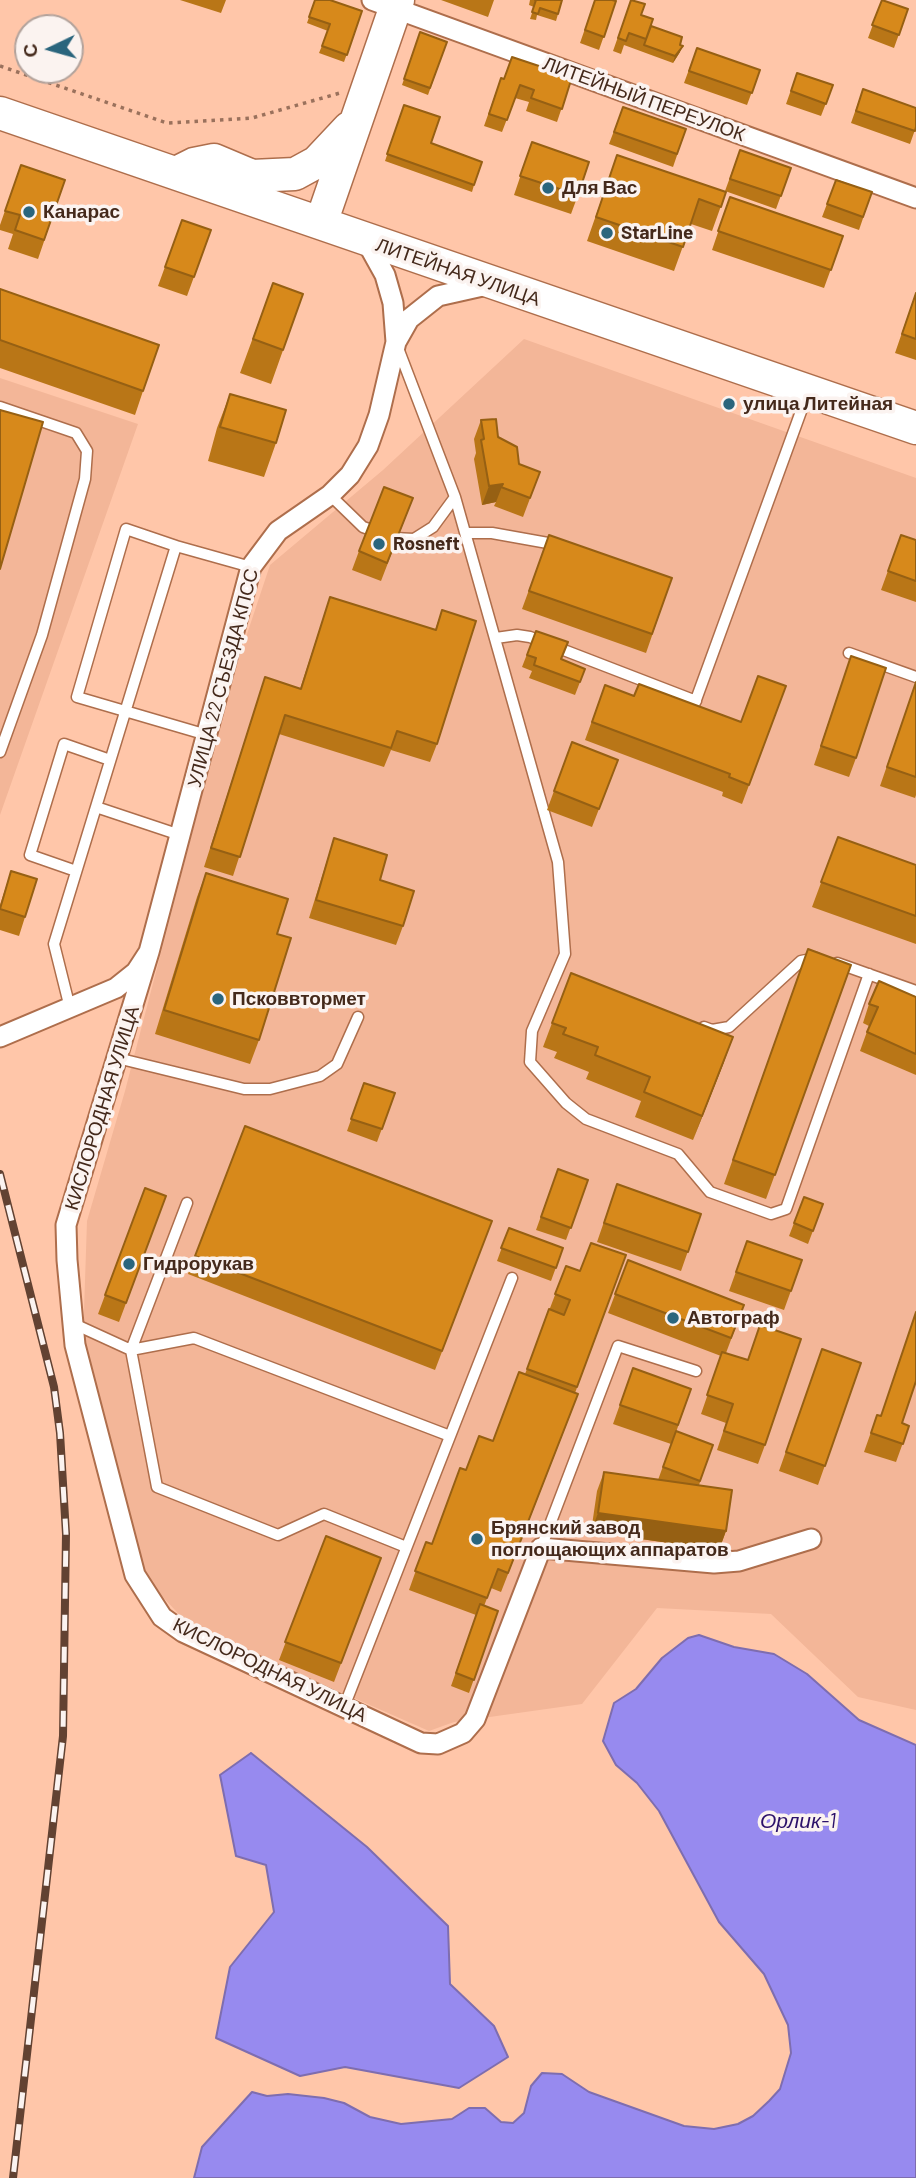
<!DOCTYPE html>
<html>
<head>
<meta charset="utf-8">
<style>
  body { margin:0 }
  #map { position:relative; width:916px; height:2178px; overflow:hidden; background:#ffc6a9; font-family:Barlow,sans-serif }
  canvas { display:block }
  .north { position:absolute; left:14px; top:14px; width:70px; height:70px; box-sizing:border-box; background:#fbf3f0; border:2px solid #b2a29b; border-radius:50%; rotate:265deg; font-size:19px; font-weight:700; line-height:28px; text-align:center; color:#44291b }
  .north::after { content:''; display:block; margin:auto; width:24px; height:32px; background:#2a657d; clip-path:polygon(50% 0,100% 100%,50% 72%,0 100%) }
</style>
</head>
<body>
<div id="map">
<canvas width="916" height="2178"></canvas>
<div class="north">С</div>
</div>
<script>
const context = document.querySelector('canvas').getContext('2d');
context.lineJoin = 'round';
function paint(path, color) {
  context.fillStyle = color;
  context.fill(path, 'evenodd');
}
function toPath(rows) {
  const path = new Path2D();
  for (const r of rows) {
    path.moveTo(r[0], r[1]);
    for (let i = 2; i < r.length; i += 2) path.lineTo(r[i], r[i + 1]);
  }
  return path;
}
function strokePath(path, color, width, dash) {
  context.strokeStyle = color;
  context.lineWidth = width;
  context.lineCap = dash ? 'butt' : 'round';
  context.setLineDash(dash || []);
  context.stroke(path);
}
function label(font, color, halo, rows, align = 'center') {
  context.font = font + ' Barlow,sans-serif';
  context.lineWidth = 7;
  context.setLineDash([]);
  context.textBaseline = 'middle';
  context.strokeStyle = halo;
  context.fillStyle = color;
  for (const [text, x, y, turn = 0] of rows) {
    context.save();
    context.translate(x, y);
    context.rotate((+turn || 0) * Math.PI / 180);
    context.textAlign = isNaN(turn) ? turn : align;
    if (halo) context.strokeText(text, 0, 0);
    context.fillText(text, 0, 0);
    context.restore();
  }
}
paint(toPath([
  [524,339,916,478,916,1710,858,1697,771,1614,657,1608,582,1704,454,1722,429,1731,190,1626,144,1577,83,1341,87,1221,125,1091,233,676,270,565,383,470],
  [0,378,138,424,0,815]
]), '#f3b698');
const water = toPath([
  [699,1635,734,1647,774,1654,807,1674,859,1720,916,1745,916,2178,194,2178,202,2147,252,2092,267,2096,288,2094,324,2098,344,2103,370,2117,401,2124,452,2119,469,2108,485,2108,501,2122,513,2123,524,2113,531,2086,542,2073,562,2074,589,2092,684,2126,714,2129,738,2124,753,2116,769,2101,780,2089,791,2053,788,2025,764,1974,719,1922,659,1811,637,1783,616,1765,603,1741,614,1703,636,1689,662,1658,688,1638,699,1635],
  [251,1753,367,1847,448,1926,450,1984,494,2026,508,2057,459,2088,345,2067,300,2076,216,2038,230,1967,274,1912,266,1865,236,1856,220,1775,251,1753]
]);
paint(water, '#978aef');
strokePath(water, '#7e6daf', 2);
const lane = toPath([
  [0,407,76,433,87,451,85,479,42,635,0,752],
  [330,495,363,527,394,538,414,539,433,527,455,497,398,348],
  [455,497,558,862,565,954,532,1031,530,1062,566,1103,586,1119,678,1154,710,1192,771,1214,786,1209,869,974],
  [466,533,492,533,559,545],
  [176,546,126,529,77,697,207,735],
  [496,638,517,635,530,637,696,701],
  [849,653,916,677],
  [693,708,807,395],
  [96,807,180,835],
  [76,871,30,855,64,744,110,760],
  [837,963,916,991],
  [70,1008,54,944,176,546,251,567],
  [704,1027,712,1030,729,1027,801,961,816,958],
  [117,1058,244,1089,270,1089,320,1076,337,1064,358,1017],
  [72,1323,131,1350,187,1203],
  [406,1547,324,1514,278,1535,157,1487,131,1350,194,1338,450,1436],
  [541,1548,618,1346,696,1371],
  [344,1707,512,1278]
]);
const street = toPath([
  [372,0,916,198],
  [396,342,409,319,438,296,487,285],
  [149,952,66,1225,67,1260,75,1345,135,1575,162,1617,183,1632,421,1743,438,1744,463,1733,475,1719,541,1548,714,1563,739,1561,811,1539],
  [0,1037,116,988,136,972,149,952,251,567,278,531,330,495,350,475,368,446,379,415,396,342,393,303,385,275,365,239]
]);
const primary = toPath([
  [0,113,916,428],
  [176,173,194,164,214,160,252,176,295,174,317,162,349,128],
  [321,223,398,0]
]);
strokePath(lane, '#ae6e4c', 13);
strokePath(street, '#ae6e4c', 23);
strokePath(primary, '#ae6e4c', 35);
strokePath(toPath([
  [0,66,167,123,252,118,340,93]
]), '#9a715c', 3.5, [3.5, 5]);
strokePath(lane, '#fff', 10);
strokePath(street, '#fff', 19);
strokePath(primary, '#fff', 32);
const rail = toPath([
  [0,1174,54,1387,60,1433,66,1534,63,1736,13,2178]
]);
strokePath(rail, '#624232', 8);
strokePath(rail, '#fbf3f0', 5, [16]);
paint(toPath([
  [180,0,226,0,221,13],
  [315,0,362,11,344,62,319,53,328,31,307,23],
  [441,0,494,0,488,17],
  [530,0,562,0,556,21,537,15,536,20,530,19,534,7,529,5],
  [595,0,616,1,599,50,580,43],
  [631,0,641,15,651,26,680,45,680,52,673,63,624,45,621,54,613,51],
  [882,0,908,9,894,48,868,38],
  [420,32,447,42,428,95,402,85],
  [697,48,760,70,747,105,684,83],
  [797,73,833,85,821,116,786,104],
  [572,77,557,122,526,111,529,102,515,98,502,132,484,126,501,78,504,79],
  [863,89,916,127,910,144,851,123],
  [404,105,431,143,474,185,472,192,385,161],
  [623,107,686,129,673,167,609,144],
  [532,142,578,195,571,214,514,195],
  [740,150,791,168,776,209,725,191],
  [617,155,726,192,712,231,691,224,674,271,587,241],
  [21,165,65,180,38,259,8,249,13,234,0,230,0,225],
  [836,180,872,192,859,230,822,217],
  [730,197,843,236,824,288,712,250],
  [182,220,211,230,187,296,158,286],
  [273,283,303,294,271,384,240,373],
  [0,289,143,391,135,415,0,368],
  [916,292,916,360,895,353],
  [230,394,276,443,264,477,208,461,217,428],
  [481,420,498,437,519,464,540,472,523,517,494,506,496,502,482,505,474,459,476,453,474,439],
  [413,498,381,581,352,570,359,551],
  [549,535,672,578,646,653,522,609],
  [901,535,916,540,916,602,881,590],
  [330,597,435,630,442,610,437,744,430,762,391,750,384,767,279,734,233,876,204,867,265,677,300,689],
  [536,631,561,660,585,669,575,695,529,678,532,671,522,667],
  [851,656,856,758,849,777,814,765],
  [916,682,916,795,915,798,880,786],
  [605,685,634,696,741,722,786,686,742,804,722,796,723,792,585,740],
  [572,742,618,760,592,827,547,810],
  [838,837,916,865,916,944,812,907],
  [334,838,380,880,403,926,396,945,309,918],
  [11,871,25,917,19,936,0,930,0,905],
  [206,873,277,934,259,1040,250,1064,155,1034,197,897],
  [808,949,851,965,766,1199,724,1184],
  [916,997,916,1075,860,1051,869,1026,863,1023,869,1004],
  [552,1023,724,1062,693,1140,635,1117,641,1101,586,1079,589,1072,554,1058,557,1052,543,1047],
  [364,1083,395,1093,377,1142,347,1131],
  [245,1126,492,1221,435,1370,188,1274],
  [558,1169,588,1180,566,1240,536,1230],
  [617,1184,701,1214,681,1271,597,1242],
  [145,1188,166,1196,119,1322,98,1314],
  [804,1197,823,1204,808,1244,789,1236],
  [509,1228,563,1248,551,1281,497,1261],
  [747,1241,802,1260,784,1310,729,1291],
  [626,1255,575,1393,571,1413,501,1592,491,1588,484,1606,498,1611,469,1693,451,1686,476,1615,409,1590,426,1542,432,1544,466,1470,493,1441,525,1374,566,1266,580,1271],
  [628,1260,744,1305,726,1353,765,1445,758,1464,717,1450,726,1423,701,1414,721,1356,608,1313],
  [822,1349,861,1363,818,1485,779,1471],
  [633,1368,691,1389,674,1438,713,1445,699,1485,726,1531,719,1550,591,1532,597,1491,604,1472,658,1480,671,1444,613,1424],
  [877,1415,909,1426,896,1462,864,1452],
  [326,1536,381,1558,334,1682,279,1660]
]), '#b97617');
paint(toPath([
  [683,46,680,52,673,63,675,56],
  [503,484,496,502,482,505,489,486],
  [733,1037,724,1062,693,1140,702,1116],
  [598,1513,726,1531,719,1550,591,1532]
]), '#966013');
const building = toPath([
  [315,0,330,0,362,11,347,55,322,46,330,24,309,17,315,0],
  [535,0,562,0,558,14,540,8,538,14,532,12,536,0,535,0],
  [595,0,612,0,616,1,604,37,585,30,595,0],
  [631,0,645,4,641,15,653,19,646,39,629,33,626,41,618,38,631,0],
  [882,0,908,9,899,35,872,25,882,0],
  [651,26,682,37,680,45,683,46,675,56,644,45,651,26],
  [420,32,447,42,430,88,404,79,420,32],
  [697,48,760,70,752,93,689,71,697,48],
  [512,57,572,77,562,109,531,98,534,90,520,85,507,120,489,114,501,78,504,79,512,57],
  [797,73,833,85,826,104,791,91,797,73],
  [863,89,916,108,916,127,915,131,856,111,863,89],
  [404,105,440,117,431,143,482,162,474,185,387,154,404,105],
  [623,107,686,129,677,154,614,132,623,107],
  [532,142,589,162,578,195,520,176,532,142],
  [740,150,791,168,781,196,730,179,740,150],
  [617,155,726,192,721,207,699,199,683,247,596,217,617,155],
  [21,165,65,180,44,240,15,230,20,215,5,211,21,165],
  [836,180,872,192,863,217,827,204,836,180],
  [730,197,843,236,831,270,718,231,730,197],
  [182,220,211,230,194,277,165,267,182,220],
  [273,283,303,294,283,350,253,339,273,283],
  [0,289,159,345,143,391,0,340,0,289],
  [916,293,916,339,902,334,916,293],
  [230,394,286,410,276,443,220,427,230,394],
  [0,410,43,422,0,569,0,410],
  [496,419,498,437,517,447,519,464,540,472,530,498,501,487,503,484,489,486,481,440,484,439,481,420,496,419],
  [384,487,413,498,387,563,359,551,384,487],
  [549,535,672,578,652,634,529,591,549,535],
  [901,535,916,540,916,581,888,571,901,535],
  [330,597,436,630,442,610,476,621,437,744,397,731,391,748,285,715,240,857,211,848,265,677,301,689,330,597],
  [536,631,568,642,561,659,585,669,580,682,534,665,536,658,527,655,536,631],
  [851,656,886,668,856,758,821,746,851,656],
  [758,676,786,686,749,785,729,777,730,774,592,722,605,685,634,696,639,684,741,722,758,676],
  [916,682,916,777,887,767,916,682],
  [572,742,618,760,599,809,554,791,572,742],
  [838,837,916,865,916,916,821,882,838,837],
  [334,838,387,855,380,880,414,891,403,926,316,900,334,838],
  [11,871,37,879,25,917,0,909,11,871],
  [206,873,288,899,277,934,291,938,259,1040,164,1010,206,873],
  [808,949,851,965,775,1175,733,1160,808,949],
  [571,973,733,1037,702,1116,644,1092,650,1077,595,1055,598,1047,563,1034,566,1028,552,1023,571,973],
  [879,981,916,997,916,1054,867,1032,878,1007,869,1004,879,981],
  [364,1083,395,1093,382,1129,351,1119,364,1083],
  [245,1126,492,1221,442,1351,195,1256,245,1126],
  [558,1169,588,1180,571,1228,541,1217,558,1169],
  [617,1184,701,1214,688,1252,604,1223,617,1184],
  [145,1188,166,1196,126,1303,105,1295,145,1188],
  [804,1197,823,1204,813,1231,794,1223,804,1197],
  [509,1228,563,1248,556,1268,501,1248,509,1228],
  [747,1241,802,1260,791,1291,736,1272,747,1241],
  [591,1243,626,1255,577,1387,527,1369,549,1309,564,1315,570,1300,555,1294,566,1266,580,1271,591,1243],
  [628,1260,744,1305,731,1338,615,1294,628,1260],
  [916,1312,916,1381,902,1423,909,1426,903,1444,871,1433,877,1415,881,1416,916,1312],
  [760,1325,801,1339,765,1445,724,1431,733,1404,707,1395,722,1352,748,1360,760,1325],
  [822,1349,861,1363,825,1466,786,1452,822,1349],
  [633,1368,691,1389,678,1425,620,1405,633,1368],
  [519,1372,578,1394,508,1573,498,1569,487,1598,415,1571,426,1542,432,1544,460,1468,466,1470,479,1436,493,1441,519,1372],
  [676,1431,713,1445,700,1481,663,1467,676,1431],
  [604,1472,732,1490,726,1531,598,1513,604,1472],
  [326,1536,381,1558,341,1663,285,1642,326,1536],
  [480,1604,498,1611,474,1680,456,1673,480,1604]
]);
paint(building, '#d7891b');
strokePath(building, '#966013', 2);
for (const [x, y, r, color] of [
  [548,188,7,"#2a657d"],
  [29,212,7,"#2a657d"],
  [607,233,7,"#2a657d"],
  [729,404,7,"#2a657d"],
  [379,544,7,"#2a657d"],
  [218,999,7,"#2a657d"],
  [129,1264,7,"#2a657d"],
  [673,1318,7,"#2a657d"],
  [477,1539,7,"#2a657d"]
]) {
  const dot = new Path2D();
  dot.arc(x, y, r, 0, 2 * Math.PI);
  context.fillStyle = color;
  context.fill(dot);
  strokePath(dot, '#fbf3f0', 2.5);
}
label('19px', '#44291b', '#fbf3f0', [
  ["ЛИТЕЙНЫЙ ПЕРЕУЛОК",644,99,20],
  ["ЛИТЕЙНАЯ УЛИЦА",458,272,19],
  ["УЛИЦА 22 СЪЕЗДА КПСС",223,678,-75],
  ["КИСЛОРОДНАЯ УЛИЦА",102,1108,-73],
  ["КИСЛОРОДНАЯ УЛИЦА",270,1670,26]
]);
label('bold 19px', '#44291b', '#fbf3f0', [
  ["Для Вас",562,188],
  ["Канарас",43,212],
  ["StarLine",621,233],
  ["улица Литейная",743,404],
  ["Rosneft",393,544],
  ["Псковвтормет",232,999],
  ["Гидрорукав",143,1264],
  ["Автограф",687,1318],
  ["Брянский завод",491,1528],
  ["поглощающих аппаратов",491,1550]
], 'left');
label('italic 21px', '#2c116a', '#fbf3f0', [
  ["Орлик-1",798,1821]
]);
</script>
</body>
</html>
